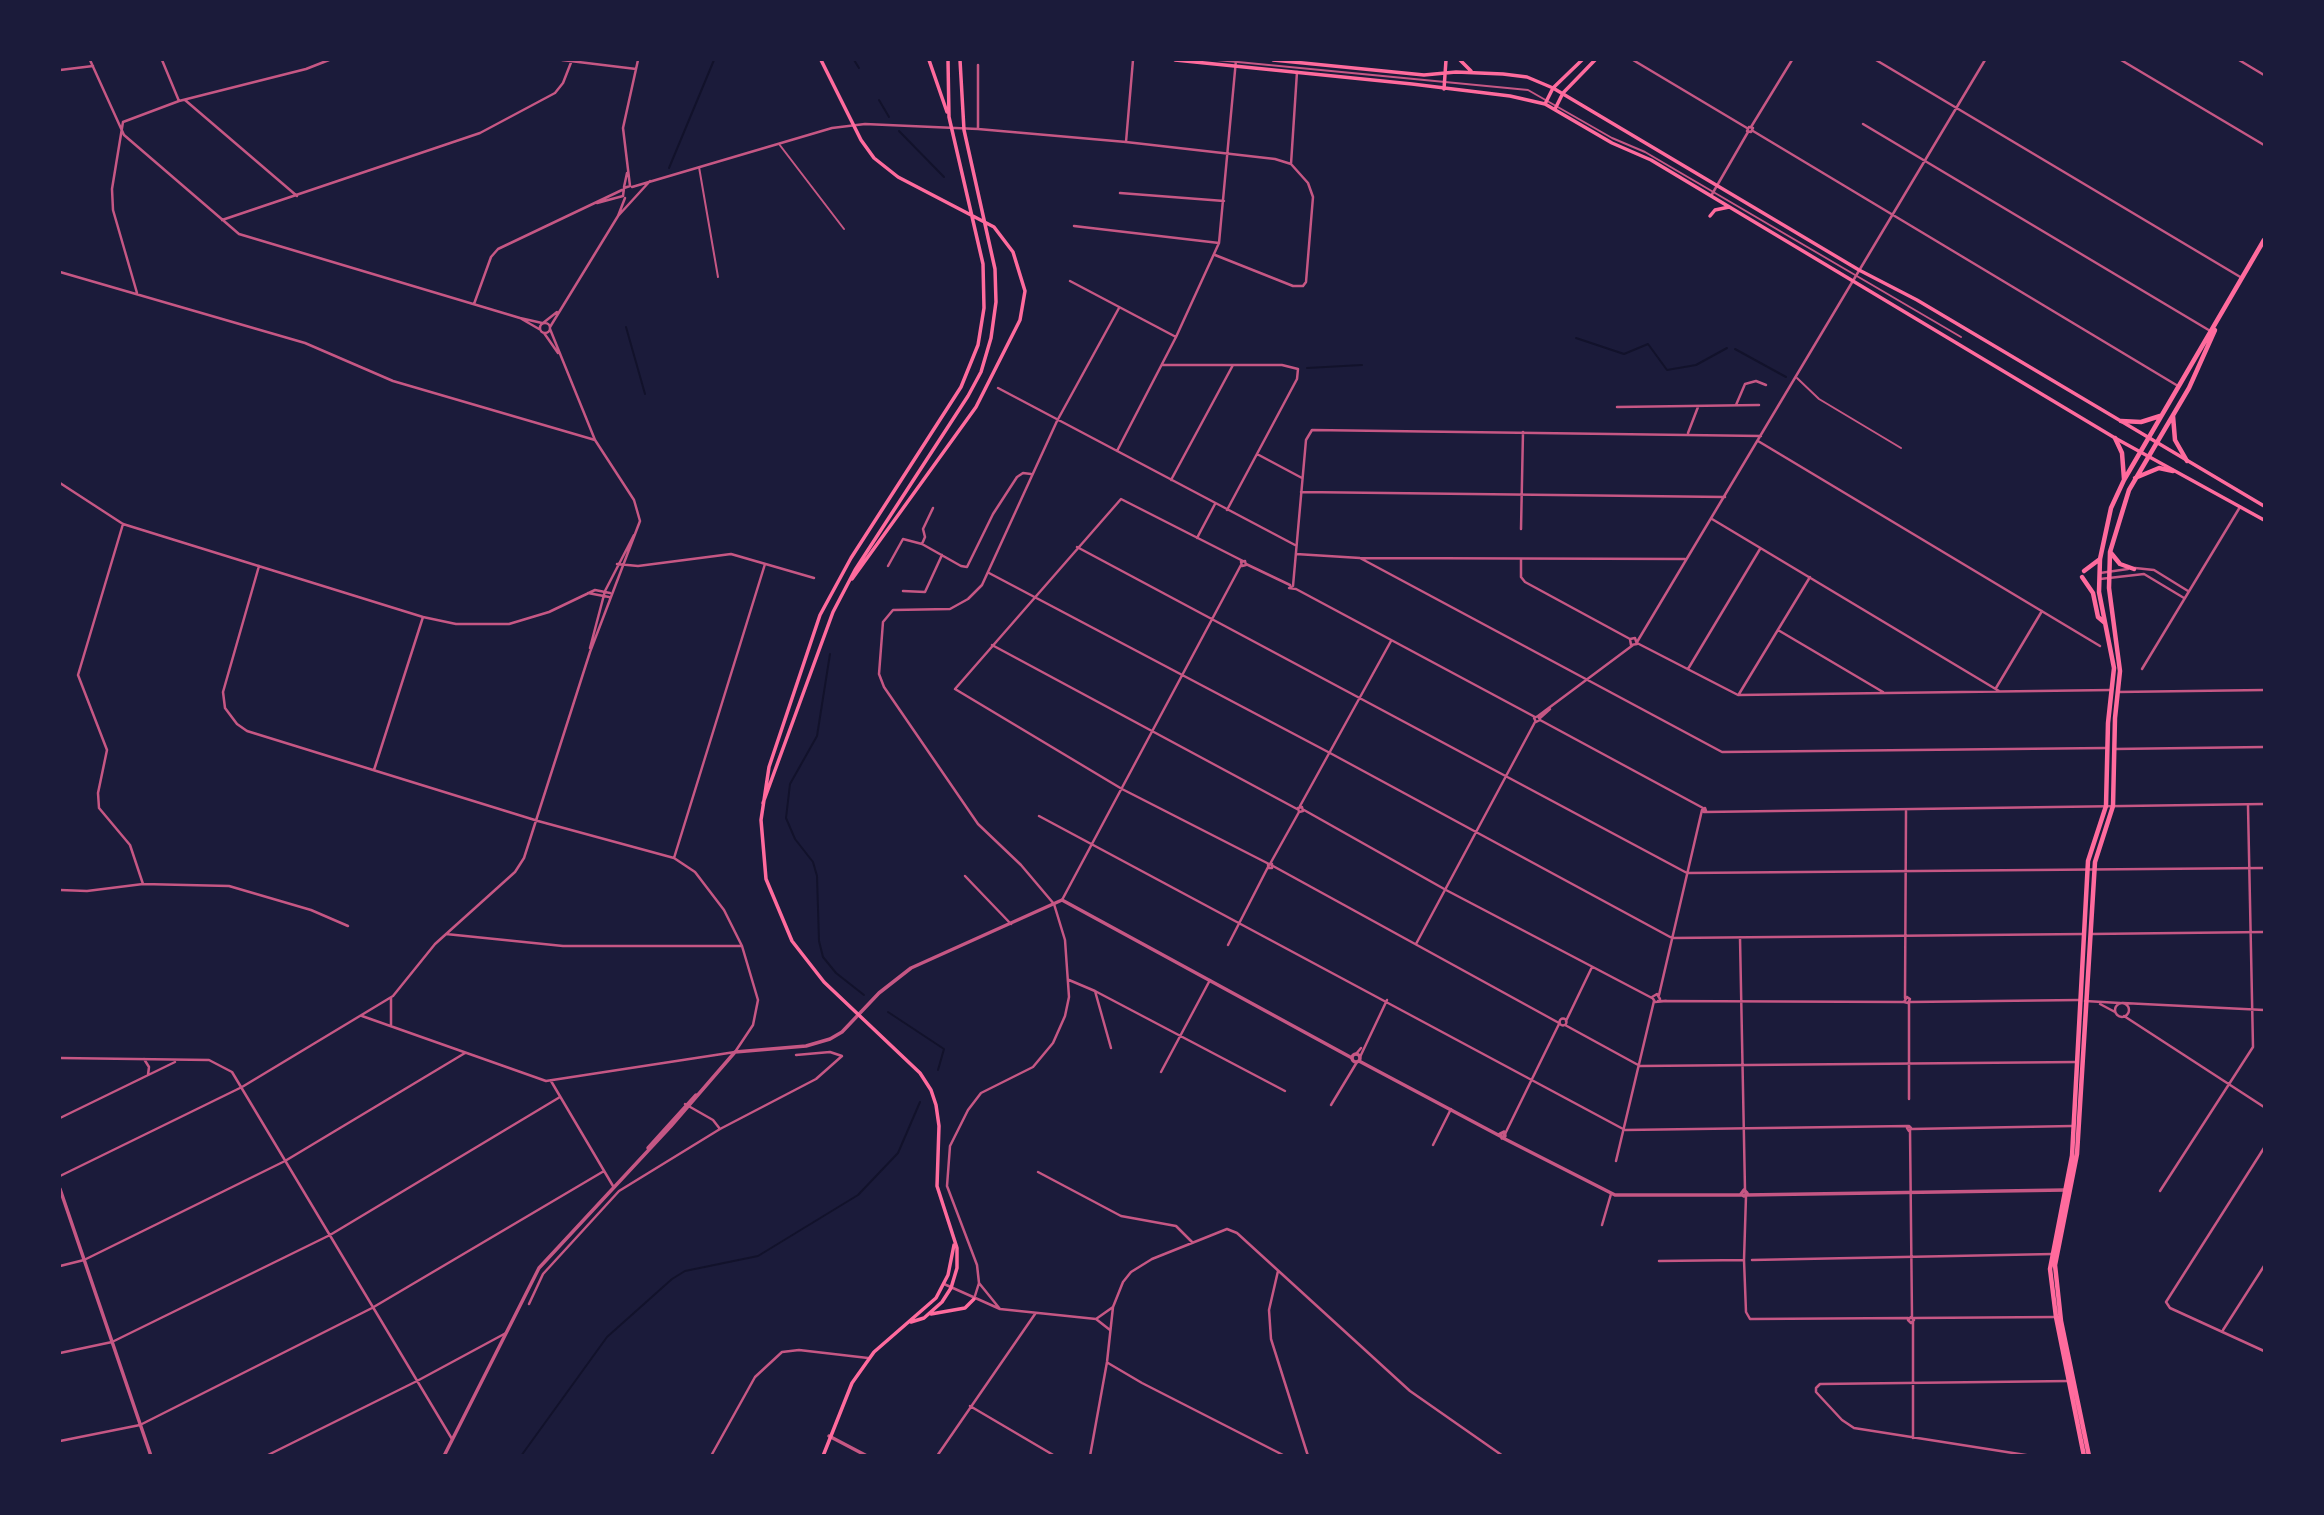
<!DOCTYPE html>
<html>
<head>
<meta charset="utf-8">
<style>
  body { margin:0 }
  #map { position:relative; width:2324px; height:1515px; overflow:hidden; background:#1b1b3a; font-family:Merriweather,serif }
  canvas { display:block }
  .frame { position:absolute; inset:0; border:61px solid #1b1b3a; pointer-events:none }
</style>
</head>
<body>
<div id="map">
<canvas width="2324" height="1515"></canvas>
<div class="frame"></div>
</div>
<script>
const context = document.querySelector('canvas').getContext('2d');
context.lineJoin = 'round';
function toPath(rows) {
  const path = new Path2D();
  for (const r of rows) {
    if (r.length === 3) {
      path.moveTo(r[0] + r[2], r[1]);
      path.arc(r[0], r[1], r[2], 0, 2 * Math.PI);
      continue;
    }
    path.moveTo(r[0], r[1]);
    for (let i = 2; i < r.length; i += 2) path.lineTo(r[i], r[i + 1]);
  }
  return path;
}
function strokePath(path, color, width, dash) {
  context.strokeStyle = color;
  context.lineWidth = width;
  context.lineCap = dash ? 'butt' : 'round';
  context.setLineDash(dash || []);
  context.stroke(path);
}
strokePath(toPath([
  [854,60,859,68],
  [879,100,889,117],
  [899,131,944,177],
  [669,168,714,60],
  [626,327,645,394],
  [1576,338,1624,354,1648,344,1667,370,1696,365,1727,348],
  [1735,349,1786,377],
  [1307,368,1362,365],
  [830,654,817,736,790,784,786,818,795,839,813,862,817,876,819,941,823,957,836,973,864,995],
  [888,1012,944,1049,938,1070],
  [521,1456,607,1337,672,1279,685,1271,758,1256,858,1195,898,1153,920,1102]
]), '#12122b', 2);
strokePath(toPath([
  [1217,60,1528,90,1612,138,1645,152,1961,337],
  [779,144,844,229],
  [699,167,718,277],
  [1797,378,1819,399,1901,448]
]), '#c65784', 2);
strokePath(toPath([
  [90,60,124,135,239,234,520,318,539,329],
  [162,60,179,101],
  [562,60,636,69],
  [1633,60,1747,128],
  [1876,60,2242,278],
  [2121,60,2264,145],
  [2239,60,2264,75],
  [60,70,93,66],
  [185,100,297,196],
  [1863,124,2212,332],
  [1749,127,1753,128,1751,132,1747,131,1749,127],
  [1751,127,1792,60],
  [978,129,978,65],
  [1753,131,2178,386],
  [1126,142,1133,60],
  [630,186,623,128,638,60],
  [624,187,627,173],
  [632,187,832,128,865,124,978,129,1126,142,1275,159,1291,164],
  [1120,193,1224,201],
  [623,196,624,188,630,186],
  [1711,196,1748,132],
  [597,203,623,196],
  [618,216,625,198],
  [222,220,480,133,555,93,563,83,572,60],
  [1074,226,1219,243],
  [1215,255,1293,286,1303,286,1306,282,1313,197,1308,183,1291,164,1297,72],
  [60,272,305,343,393,381,595,440],
  [1070,281,1176,337],
  [137,293,113,210,112,189,123,122,179,101,306,69,329,60],
  [474,304,491,257,498,249,622,190],
  [520,318,542,323],
  [545,328,5],
  [543,323,557,312],
  [550,327,618,216,650,181],
  [544,333,558,353],
  [1162,365,1282,365,1298,369,1297,379,1227,510],
  [998,388,1295,545],
  [1736,405,1745,384,1756,381,1766,385],
  [1617,407,1759,405],
  [1688,433,1698,407],
  [1758,441,2100,646],
  [1117,451,1176,337,1219,243,1236,60],
  [1257,454,1302,478],
  [1171,480,1233,365],
  [60,483,123,524,423,617,456,624,509,624,549,612,595,590,610,593],
  [1301,492,1725,497],
  [933,508,923,529,925,537,922,544,961,566,967,567,993,514,1017,477,1023,473,1031,474],
  [1712,519,1999,691],
  [123,524,78,675,107,750,98,793,99,808,130,845,143,884],
  [1521,529,1523,432],
  [1197,538,1215,504],
  [1077,547,1687,873,2264,868],
  [1296,554,1360,558,1685,559],
  [1360,558,1722,752,2106,748],
  [1521,560,1521,577,1525,582,1630,639,1635,638,1637,644,1631,645,1630,639],
  [1243,561,1121,499,955,689,1122,789,1269,864],
  [1245,561,1246,565,1242,566,1241,562,1245,561],
  [617,564,638,566,731,554,814,578],
  [1246,564,1290,585],
  [259,566,223,692,225,708,237,724,247,731,538,821,674,858,695,872,724,910,742,946,758,1000,753,1025,735,1052,546,1081,362,1016],
  [888,566,903,539,922,544],
  [2135,568,2154,570,2188,591],
  [989,573,1330,753,1672,938,2084,934],
  [2100,573,2128,569],
  [2100,579,2144,574,2184,598],
  [1293,586,1306,440,1312,430,1761,436],
  [1293,586,1289,588,1296,589,1535,717],
  [903,591,925,592,942,555],
  [588,593,609,597],
  [1778,630,1883,692],
  [1637,642,1985,60],
  [1637,643,1738,695,2111,690],
  [992,645,1297,809],
  [590,648,605,591,634,535],
  [1688,669,1760,549],
  [2142,669,2240,507],
  [1996,688,2042,611],
  [2118,692,2264,690],
  [1739,694,1810,577],
  [1538,716,1633,645],
  [1538,716,1540,720,1536,722,1534,718,1538,716],
  [1540,718,1550,709],
  [1540,720,1703,808],
  [2114,749,2264,747],
  [374,770,423,617],
  [1300,806,1391,641],
  [1302,807,1303,811,1299,812,1298,808,1302,807],
  [1705,808,1706,811,1704,812,1702,810,1705,808],
  [1304,810,1446,890,1652,998],
  [1705,812,2264,804],
  [1039,816,1625,1130,1908,1126],
  [674,858,765,564],
  [1270,864,1299,812],
  [1272,864,1272,868,1269,868,1268,865,1272,864],
  [1273,866,1559,1023],
  [965,876,1011,924],
  [60,890,87,891,143,884,229,886,311,910,348,926],
  [1062,900,1241,565],
  [446,934,563,946,742,946],
  [2091,934,2264,932],
  [1740,938,1745,1190],
  [1416,944,1535,722],
  [1228,945,1268,867],
  [1069,980,1095,991,1285,1091],
  [1095,991,1111,1048],
  [1659,995,1702,810],
  [1907,997,1910,999,1908,1003,1904,1002,1907,997],
  [391,998,391,1025],
  [1905,998,1906,811],
  [1660,999,1657,994,1652,997,1655,1002,1666,1001],
  [1658,1001,1904,1002],
  [2085,1001,2120,1003],
  [1910,1002,2079,1000],
  [1909,1003,1909,1099],
  [2123,1003,2264,1010],
  [2122,1010,7],
  [2100,1004,2115,1012],
  [2124,1016,2264,1107],
  [1563,1022,3.5],
  [1566,1021,1592,967],
  [1565,1025,1640,1066,2077,1062],
  [1356,1054,1361,1048],
  [1360,1057,1387,1000],
  [60,1058,209,1060,232,1072,452,1439],
  [144,1059,149,1067,148,1075],
  [1161,1072,1210,980],
  [551,1081,613,1186],
  [685,1104,713,1120,720,1129],
  [1331,1105,1357,1062],
  [60,1118,175,1062],
  [1909,1126,1911,1128,1909,1131,1907,1128,1909,1126],
  [1911,1129,2072,1126],
  [1910,1130,1912,1317],
  [1505,1134,1559,1024],
  [1433,1145,1451,1109],
  [2264,1148,2166,1302,2170,1308,2264,1351],
  [1616,1161,1654,1001],
  [1038,1172,1121,1216,1176,1226,1192,1242],
  [60,1176,242,1087,393,996,435,944,515,872,524,858,590,652,640,521,634,500,595,440,550,329],
  [2160,1191,2253,1047,2248,806],
  [1746,1196,1744,1260,1746,1312,1750,1319,1908,1318],
  [1602,1225,1611,1194],
  [1752,1260,2053,1254],
  [1659,1261,1744,1260],
  [60,1266,84,1260,285,1161,465,1053],
  [1278,1271,1269,1310,1271,1339,1308,1456],
  [979,1283,1000,1309],
  [944,1284,1000,1309,1096,1319,1110,1330],
  [974,1299,979,1283,977,1265,947,1186,950,1146,968,1110,981,1093,1033,1067,1053,1043,1065,1016,1069,997,1065,940,1054,904,1021,865,978,824,884,687,879,674,883,622,893,610,950,609,968,599,982,585,1057,421,1119,308],
  [529,1304,543,1274,619,1191,720,1129,816,1079,842,1056,830,1052,796,1055],
  [1911,1317,1914,1320,1911,1323,1908,1320,1911,1317],
  [1914,1318,2056,1317],
  [1096,1319,1113,1307],
  [1913,1322,1913,1438],
  [2223,1330,2264,1266],
  [60,1353,112,1342,330,1235,560,1097],
  [1108,1363,1142,1383,1285,1456],
  [970,1406,1055,1456],
  [60,1441,140,1425,372,1308,604,1171],
  [266,1456,417,1381,506,1333],
  [711,1456,755,1377,782,1352,799,1350,868,1358],
  [937,1456,1035,1314],
  [1090,1456,1107,1362,1113,1307,1123,1282,1131,1272,1152,1259,1227,1229,1237,1233,1410,1391,1503,1456],
  [2032,1456,1854,1428,1842,1420,1816,1392,1816,1388,1820,1384,2070,1381]
]), '#c65784', 2.5);
strokePath(toPath([
  [1356,1058,4],
  [1359,1061,1500,1136],
  [1504,1132,1505,1136,1502,1138,1500,1134,1504,1132],
  [1503,1138,1615,1195,1741,1195],
  [648,1148,696,1095],
  [60,1189,151,1456],
  [1744,1190,1747,1193,1744,1196,1741,1194,1744,1190],
  [1746,1195,2065,1190],
  [829,1436,867,1456],
  [444,1456,539,1268,671,1126,735,1052,806,1046,830,1039,842,1032,879,993,911,968,1062,900,1352,1058]
]), '#c65784', 3.5);
strokePath(toPath([
  [821,60,861,140,874,158,898,177,994,227,1013,252,1025,291,1020,320,976,407,852,579],
  [929,60,947,112],
  [1175,60,1412,84,1510,96,1545,104,1612,143,1651,160,2115,438,2264,520],
  [1273,60,1424,75,1456,72,1503,74,1527,77,1553,88,1859,270,1917,300,2264,506],
  [1460,60,1471,71],
  [1444,89,1446,60],
  [1545,104,1553,88,1582,60],
  [1555,109,1563,93,1595,60],
  [1710,216,1715,210,1729,207],
  [763,803,833,612,855,570,968,396,981,372,991,338,996,302,995,269,964,130,960,60],
  [931,1314,965,1308,974,1299],
  [911,1322,924,1318,942,1302,951,1288,957,1268,957,1248,937,1186,939,1126,936,1105,931,1090,920,1073,824,982,792,941,766,879,761,820,769,767,820,615,851,558,961,387,978,345,984,308,983,264,949,117,948,60],
  [823,1456,852,1383,874,1352,936,1298,948,1275,954,1245]
]), '#ff6b9d', 3.5);
strokePath(toPath([
  [2173,416,2175,440,2187,461],
  [2121,421,2141,422,2160,416],
  [2115,438,2122,453,2124,479],
  [2135,478,2159,468,2173,471],
  [2111,553,2120,564,2134,569],
  [2084,571,2100,559],
  [2082,577,2093,593,2098,617,2105,623],
  [2084,1456,2056,1317,2050,1269,2072,1156,2088,861,2106,806,2108,723,2114,668,2099,592,2100,559,2111,508,2124,480,2264,240],
  [2089,1456,2061,1321,2055,1265,2077,1154,2095,862,2113,806,2115,718,2120,671,2109,588,2110,552,2129,490,2189,388,2215,330]
]), '#ff6b9d', 4.5);
</script>
</body>
</html>
